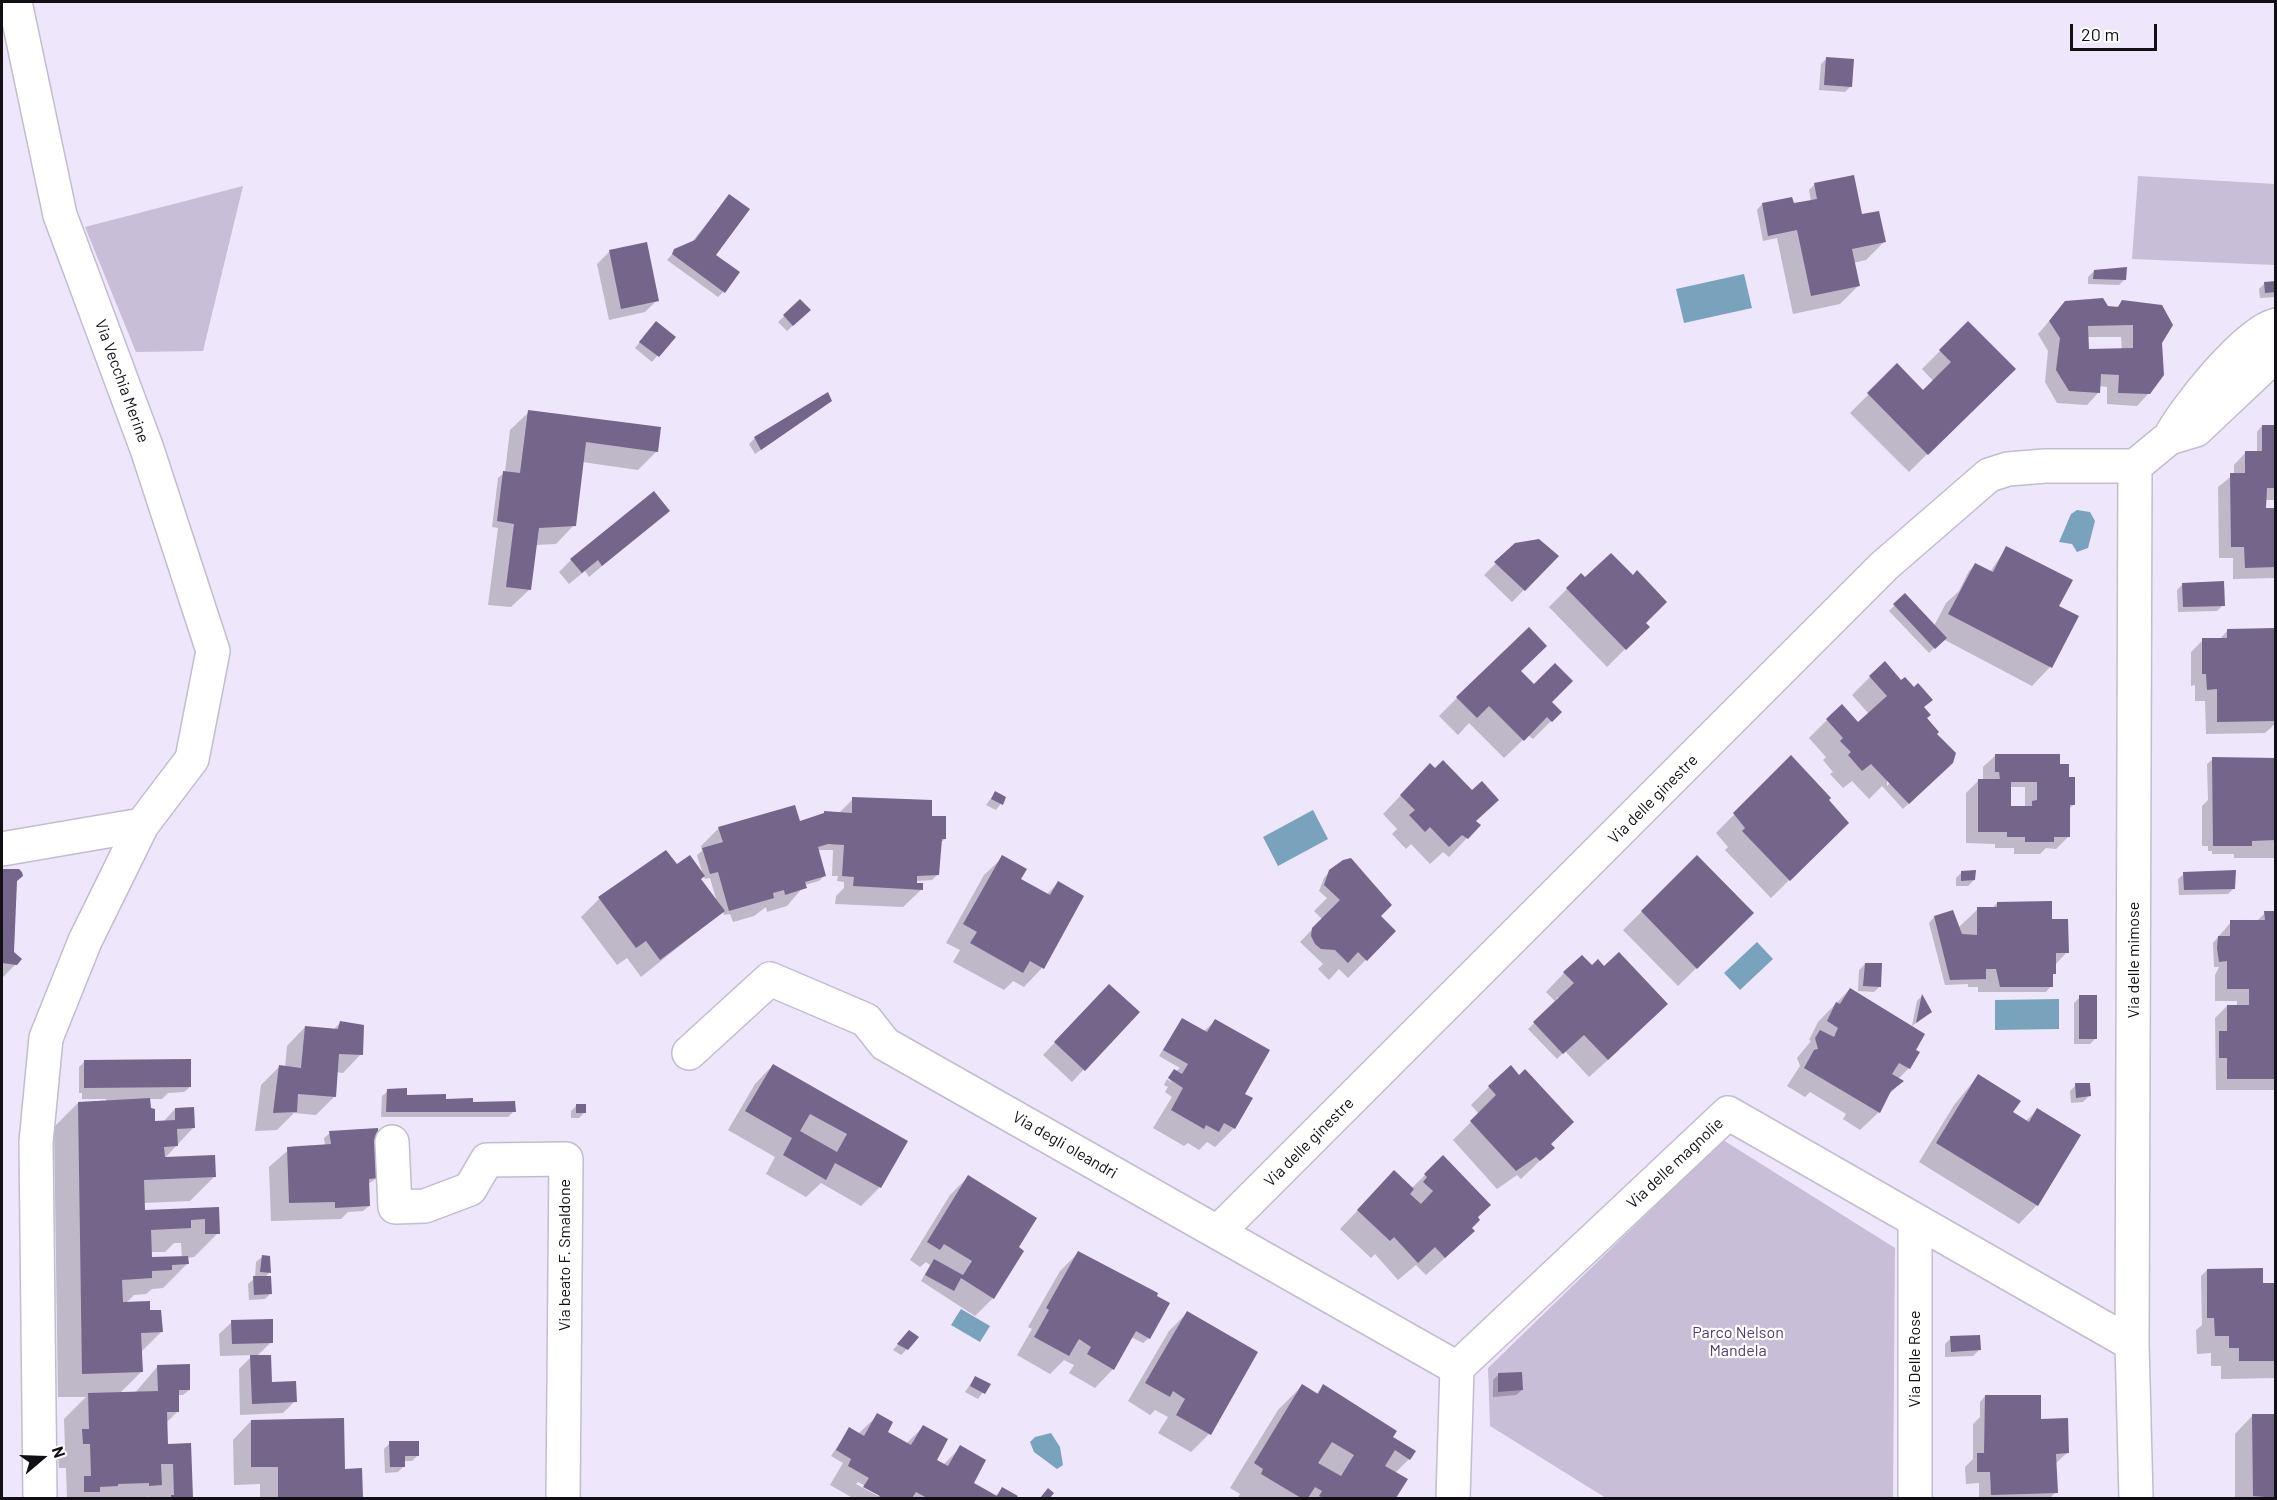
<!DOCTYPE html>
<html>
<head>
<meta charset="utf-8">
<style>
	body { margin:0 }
	#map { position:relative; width:2277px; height:1500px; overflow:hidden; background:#eee6fa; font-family:Barlow,sans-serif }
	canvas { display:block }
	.frame { position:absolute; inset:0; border:3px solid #110e14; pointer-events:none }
	.north { position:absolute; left:12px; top:1428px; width:60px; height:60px; -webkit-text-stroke:4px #fff; paint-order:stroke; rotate:71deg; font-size:16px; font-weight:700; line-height:24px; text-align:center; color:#110e14 }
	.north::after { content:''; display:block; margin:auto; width:21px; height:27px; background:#110e14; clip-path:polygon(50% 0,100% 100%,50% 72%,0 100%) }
	.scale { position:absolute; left:2070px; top:24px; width:87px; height:27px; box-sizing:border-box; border:3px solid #110e14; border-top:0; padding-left:8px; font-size:18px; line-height:21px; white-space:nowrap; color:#110e14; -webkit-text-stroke:4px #fff; paint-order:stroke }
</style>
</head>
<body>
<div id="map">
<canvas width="2277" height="1500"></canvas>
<div class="frame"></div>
<div class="north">N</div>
<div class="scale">20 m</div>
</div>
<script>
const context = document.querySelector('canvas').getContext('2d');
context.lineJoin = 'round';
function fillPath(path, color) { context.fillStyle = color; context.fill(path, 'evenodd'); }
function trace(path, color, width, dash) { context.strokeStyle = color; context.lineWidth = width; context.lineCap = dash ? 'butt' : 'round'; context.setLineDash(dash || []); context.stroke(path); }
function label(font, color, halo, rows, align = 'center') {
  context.font = font + ' Barlow,sans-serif'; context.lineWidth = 4.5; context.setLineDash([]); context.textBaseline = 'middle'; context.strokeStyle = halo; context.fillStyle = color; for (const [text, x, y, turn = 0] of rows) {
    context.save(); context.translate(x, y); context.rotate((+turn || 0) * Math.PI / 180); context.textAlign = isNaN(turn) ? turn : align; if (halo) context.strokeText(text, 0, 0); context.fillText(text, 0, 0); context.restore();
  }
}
const green = new Path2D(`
	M2138,176L2275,184V265L2132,259Z
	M243,186L203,351L136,352L85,227Z
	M1723,1140L1895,1248L1893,1498H1606L1490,1426L1488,1368Z`);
const water = new Path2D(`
	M1744,274L1752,308L1684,323L1676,289Z
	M2077,510L2090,512L2095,521L2088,548L2077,552L2072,544L2059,542L2071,514Z
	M1313,810L1328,839L1278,866L1263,837Z
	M1757,942L1773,959L1740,990L1724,973Z
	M2059,999V1029L1995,1030V1000Z
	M961,1309L990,1326L980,1342L951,1325Z
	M1051,1433L1060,1447L1063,1465L1057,1469L1034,1452L1030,1442L1035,1437Z`);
const shadow = new Path2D(`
	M1827,58L1851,86L1845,92L1819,90L1821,64Z
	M1815,184L1861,216L1884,242L1866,260L1853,263L1858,286L1840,304L1793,314L1777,238L1763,241L1757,210L1762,204L1792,205L1811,201L1809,190Z
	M729,196L714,255L723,292L718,297L667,260L675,251L691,243Z
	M645,244L657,300L645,312L609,320L597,264L609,252Z
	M2094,271L2125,279L2119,285L2088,284V277Z
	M2276,282V297L2260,298L2259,289L2265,283Z
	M800,301L809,310L787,331L778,322Z
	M2123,301L2160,343L2149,393L2137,406L2107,404V387L2099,386V392L2087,405L2057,403L2045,382L2048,351L2038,334L2065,303L2116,308ZM2087,337H2121L2122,350H2087Z
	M1968,323L2013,369L1909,472L1850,413L1897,366L1923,392L1934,382L1922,369Z
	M650,329L673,337L652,362L635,348Z
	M824,406L755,454L749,444L755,438Z
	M529,412L657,451L638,470L582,462L574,525L556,544L535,545L530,589L511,607L488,605L498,528L492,527L498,478L505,472L510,430Z
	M2262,426H2276V500H2265V510H2276V578L2233,579V558H2219L2218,487L2234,474V465L2246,452H2257V432Z
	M668,511L589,577L585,571L569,584L559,572L571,560Z
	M2007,547L2057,607L2050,667L2032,686L1943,639L1929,653L1889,611L1905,595L1934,626L1946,603L1959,591L1969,571L1975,565L1990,572Z
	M1557,556L1512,602L1484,575L1496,563Z
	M1581,575L1647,627L1607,667L1549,607Z
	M2183,584L2223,605L2217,611L2178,612L2177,590Z
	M2276,629V723L2265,733L2206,734L2205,701H2195V685L2191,686V652L2203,640H2219L2228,630Z
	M1519,671L1560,712L1533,739L1528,735L1504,758L1469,723L1458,735L1439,716L1457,698Z
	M1870,677L1923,708L1925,718L1937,731L1887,781V786L1937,736L1951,762L1903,809L1882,786L1869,799L1852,781L1843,788L1830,774L1833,772L1823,760L1826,757L1809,738L1827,720L1858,724L1869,714L1852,695Z
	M1996,755L2059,765L2073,805L2069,809V836L2056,849L2046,848L2040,854H2014V848H1995V844L1966,843V793L1978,781H1983V767ZM2010,787H2025V808H2010Z
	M1791,757L1847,823L1771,898L1725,850L1728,847L1716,833Z
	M2213,759L2276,760V858H2234V854H2212V851H2208V846H2202V806L2208,800L2207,764Z
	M1430,765L1475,822L1467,838L1449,857L1443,852L1430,864L1411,844L1406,849L1392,834L1397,829L1383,814Z
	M995,793L1005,798L996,810L986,805Z
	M853,799L930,820L945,839L940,843L938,874L932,880L916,881V885L922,889L903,907L835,904L836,896L844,888V882L837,881L838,876H832L833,850H817L825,875L819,881L805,885L787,906L767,912L766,907L754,916L733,922L730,914L724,915L723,911L641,977L627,958L617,965L581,917L599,899L677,866L703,875L697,855L702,851L701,846L719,828L799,824L824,813L838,814ZM703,875L705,879L710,878L717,902L700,879Z
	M1003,857L1019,879L1046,895L1058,883L1082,897L1042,968L1024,987L1013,981L1004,990L953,962L960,950L946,943L984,875Z
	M1697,857L1752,913L1678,986L1623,930Z
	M1350,860L1379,916L1394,931L1348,978L1339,969L1329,980L1318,969L1323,964L1300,942L1322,919L1314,911L1327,898L1319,891L1324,878L1336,865Z
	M2,870H18L15,881L13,953L16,964L2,978Z
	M1962,872L1974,880L1968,886H1956V878Z
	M2184,874L2234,888L2228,894L2179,895L2178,879Z
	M1997,903L2051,921L2067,952L2055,965L2051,986L2046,992H1978V987H1968V984L1945,985L1929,923L1934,917L1958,928L1978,909L1992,908Z
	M2265,913H2276V1090H2216L2215,1018L2227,1006H2237V1001H2215V975L2219,967H2214L2213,943L2231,922H2256Z
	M1865,964L1880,986L1874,992L1858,991L1859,970Z
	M1592,967L1619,1050L1589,1077L1565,1051L1557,1059L1528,1029L1556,1002L1546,992L1564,973ZM1558,997L1572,1012L1570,1014L1556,999Z
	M1850,989L1923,1034L1914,1050L1909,1068L1898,1079L1902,1082L1887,1096L1879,1112L1860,1130L1843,1119L1846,1114L1810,1092L1805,1097L1787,1086L1800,1066L1797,1058L1811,1041L1809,1040L1818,1022Z
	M1922,996L1931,1012L1912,1026L1917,1001Z
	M2080,997L2096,1038L2090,1044H2074V1003Z
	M1097,998L1137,1012L1072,1082L1043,1055Z
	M1182,1020L1203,1032L1215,1021L1243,1095L1234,1128L1215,1147L1207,1142L1199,1150L1188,1143L1184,1146L1153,1128L1172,1097L1165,1092L1168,1087L1164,1085L1167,1079L1172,1083L1168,1077L1180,1068L1159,1056Z
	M340,1023L361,1054L343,1073L336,1072L334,1097L316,1115L294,1113L277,1130L255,1131L261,1085L279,1067L285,1068L287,1046L305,1027L333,1030Z
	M85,1061L190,1087L184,1092L168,1093L162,1099H149L154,1122H163L175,1109L193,1128L164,1159L214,1177L190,1201L143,1203V1211L217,1208L218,1233L194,1257L187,1258V1264L163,1288L152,1289L146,1294L134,1295L125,1304L148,1312L161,1332L141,1352V1372L119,1394H134L158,1366L189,1390L183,1395H177L178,1411L166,1423L167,1446L190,1445L191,1498H149V1496L147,1498H67L66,1468H59L58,1455L65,1448L64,1419L86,1397H58L54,1127L78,1103L107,1102L106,1099H82V1093H79V1067ZM174,1243H181L182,1258L151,1259L150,1252H165Z
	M773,1065L906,1141L879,1188L861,1206L821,1183L806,1197L766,1174L775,1157L728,1130L755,1084Z
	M1978,1076L2011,1113L2026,1121L2037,1110V1205L2019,1224L1919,1162L1954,1105Z
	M2076,1085L2089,1096L2083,1102L2071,1103L2070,1091Z
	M1489,1087L1553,1148L1521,1179L1517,1175L1497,1189L1453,1140L1479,1114L1471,1105Z
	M388,1091L406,1097L514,1111L508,1117H381L382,1096Z
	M576,1106L585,1112L579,1118H571V1111Z
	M330,1133L377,1178L368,1184L369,1206L363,1211L348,1212L341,1219L271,1221L269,1167L293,1146L325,1145L324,1138Z
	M1443,1157L1476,1218L1455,1249L1426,1275L1416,1265L1398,1280L1375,1254L1371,1258L1340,1229L1376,1191L1411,1189Z
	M968,1177L1017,1248L993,1298L975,1316L921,1281L930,1265L926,1262L920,1267L910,1260L950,1195Z
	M1078,1253L1149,1338L1143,1343L1131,1337L1113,1369L1095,1388L1069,1373L1074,1365L1064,1360L1050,1374L1017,1355L1032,1329L1028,1327L1060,1271Z
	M262,1257L270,1272L265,1277L270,1294L265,1299L249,1300L248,1284L255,1278L256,1262Z
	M2207,1270L2262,1287L2276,1284V1378L2221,1379V1366H2211V1353L2197,1354L2196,1330L2202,1325L2201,1276Z
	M1187,1313L1209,1434L1191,1452L1158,1433L1168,1417L1155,1410L1150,1415L1128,1401L1169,1331Z
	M232,1322L271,1342L257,1356L271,1383L295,1401L283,1413L240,1415L239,1369L253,1355L220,1356L219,1334Z
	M904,1337L907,1349L901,1355L893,1350Z
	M1951,1338L1979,1350L1973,1356L1945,1357V1344Z
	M1499,1374L1522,1390L1516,1395L1493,1397V1380Z
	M975,1377L989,1384L978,1399L965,1392Z
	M1302,1386L1316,1394L1323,1386L1391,1437L1409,1459L1395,1473L1406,1480L1395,1498H1238L1240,1494L1230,1488L1278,1410Z
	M1985,1396L2040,1420L2067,1453L2055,1464L2056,1492L2050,1498H1979V1483L1966,1484L1965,1467L1973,1459V1424L1980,1417V1402Z
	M878,1415L885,1433L906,1444L923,1427L935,1461L943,1465L961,1447L972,1483L995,1496L1002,1489L1016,1496L1015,1498H850L851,1497L830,1485L843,1463L831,1456L849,1429L858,1434ZM858,1482L880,1494L878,1496L856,1484Z
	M2253,1415H2276V1498H2235V1434Z
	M251,1421L343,1470H361L362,1498H260V1484L234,1485L233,1440Z
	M390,1443L418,1455L412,1461H403V1467L398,1472L385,1473L384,1449Z`);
const building = new Path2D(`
	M1826,57L1854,59L1852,87L1824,85Z
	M1854,175L1862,214L1879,211L1886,242L1852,249L1860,286L1811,296L1797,230L1768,236L1762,203L1792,197L1794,203L1817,199L1814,183Z
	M729,194L750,209L716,255L740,272L725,293L672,254L674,249L695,240Z
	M647,242L659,301L621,309L609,250Z
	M2127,267L2126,280L2093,279L2094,270Z
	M2276,281V292L2265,293L2264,282Z
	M2103,298L2108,306L2118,307L2122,300L2162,305L2173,325L2162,343L2164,375L2150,394L2118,393L2119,375L2101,374L2100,393L2069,391L2056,370L2060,338L2049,321L2065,301ZM2133,325V348L2089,349L2088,326Z
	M800,299L811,310L793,326L783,315Z
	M656,321L676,337L659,357L639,342Z
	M1968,321L2016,369L1928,455L1867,393L1897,363L1923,390L1951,362L1939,350Z
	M828,392L832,401L761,450L754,437Z
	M528,410L661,427L658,452L586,442L576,526L539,528L531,590L506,587L514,524L497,521L503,471L520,473Z
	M2262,425H2276V488H2267L2266,508H2276V567L2245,568L2244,547H2231L2230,473H2245V451H2262Z
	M654,491L670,511L602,566L598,560L582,573L570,559Z
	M1539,539L1559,556L1525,591L1494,562L1515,543Z
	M2006,546L2073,580L2059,606L2079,616L2052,668L1948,614L1975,563L1993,572Z
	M1611,553L1633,575L1637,570L1667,602L1646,623L1650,627L1626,650L1566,588L1581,573L1585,577Z
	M2224,581L2225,606L2183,607L2182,583Z
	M1905,593L1947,638L1935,649L1893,604Z
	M1529,627L1547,646L1521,671L1534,684L1555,663L1573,681L1552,702L1562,712L1552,722L1547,717L1524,741L1489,706L1477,718L1456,697Z
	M2276,628V721L2217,722V689L2207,690L2206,674H2202V638H2227V629Z
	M1885,661L1901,680L1905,677L1914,687L1918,683L1933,700L1924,707L1931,715L1927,718L1939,732L1937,734L1956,753L1953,763L1909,804L1871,764L1862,771L1848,755L1851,752L1840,741L1843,738L1826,719L1842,704L1858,722L1887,696L1869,676Z
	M1995,754H2060V764H2069V777H2075V805H2070V837H2054V842H2025V837H2007V832H1978V779H2000L1999,772H1995ZM2011,782H2037V800L2032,801V806H2011Z
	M1791,755L1831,798L1829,800L1849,823L1790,881L1742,831L1745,828L1733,813Z
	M2212,757L2276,758V840L2252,841V846H2213Z
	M1443,760L1472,790L1482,781L1499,800L1476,821L1481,825L1468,839L1462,835L1449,847L1430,827L1425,832L1409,815L1415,810L1400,795L1430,763L1435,768Z
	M995,791L1006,797L1003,805L991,799Z
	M852,797L932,800V816H946V839H942L939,875L917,876V883H923V890L853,886L854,877L842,876L844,845L828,844L818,847L826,876L805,882L807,888L785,895L784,890L773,893L774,898L729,911L718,872L710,874L702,848L723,842L718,827L795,805L800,821L824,813V811L852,813Z
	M666,850L677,864L690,855L705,876L701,879L725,911L660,960L646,941L636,948L598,897Z
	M1002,855L1027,869L1021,879L1050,895L1058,881L1084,896L1044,969L1030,961L1023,973L970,943L977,932L963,924Z
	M1697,855L1754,913L1697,969L1641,911Z
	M1351,858L1392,905L1381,916L1396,931L1367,961L1358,952L1348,963L1335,950L1321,949L1315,944L1311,936L1312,928L1340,900L1324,885L1329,870L1343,860Z
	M2,869H19L22,872L23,876L17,881L14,952L22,959L17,965L2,963Z
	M1976,870L1975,880L1961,881V871Z
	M2236,870L2235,889L2184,890L2183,872Z
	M2052,901V919H2068L2069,953H2056V974H2053V987H2000L1996,969H1986V979L1950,980L1934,916L1953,910L1962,934L1977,935V907H1997V902Z
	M2264,911H2276V1079H2227V1058H2219V1031H2227V1005H2249V989H2227V961L2219,962L2217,948L2218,936H2230V920H2265Z
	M1619,952L1668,1004L1608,1060L1584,1035L1563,1054L1533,1022L1574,983L1563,972L1582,955L1592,965L1598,959L1604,966Z
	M1865,963H1882L1881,987L1863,986Z
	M1109,984L1140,1012L1085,1071L1054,1042Z
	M1850,988L1925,1034L1916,1050L1920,1052L1910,1069L1899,1063L1892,1074L1904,1081L1891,1091L1880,1113L1804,1068L1814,1050L1818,1049L1815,1038L1820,1030L1834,1037L1838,1028L1827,1021L1836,1002L1840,1004Z
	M1922,994L1932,1012L1916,1023Z
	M2079,995H2097V1039H2079Z
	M1182,1018L1207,1032L1215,1019L1270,1050L1245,1094L1253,1098L1235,1129L1224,1123L1219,1132L1206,1125L1204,1129L1171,1110L1183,1088L1168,1078L1174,1069L1182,1074L1188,1064L1163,1050Z
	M340,1021L364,1025L363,1055L339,1054L336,1097L298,1094L297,1112L273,1113L279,1065L301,1068L305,1026L338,1029Z
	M191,1059V1087L84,1088V1060Z
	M773,1064L908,1141L881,1188L835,1163L826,1180L783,1155L792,1138L745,1111ZM810,1114L847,1134L837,1152L800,1131Z
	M1511,1065L1519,1075L1525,1069L1574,1122L1551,1144L1555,1148L1540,1161L1536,1157L1516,1171L1470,1121L1496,1095L1488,1086Z
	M1978,1074L2021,1101L2013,1112L2029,1122L2037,1108L2081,1135L2038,1206L1936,1143Z
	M2075,1083H2090L2091,1096L2076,1098Z
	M407,1088V1095L446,1094V1099L473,1098V1102L515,1101L516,1112H386L387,1089Z
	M150,1098L151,1108L155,1109V1121L175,1120V1108L194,1107L195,1128L177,1129L178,1146L164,1147L165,1157L215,1155L216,1177L144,1180L145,1210L219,1207L220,1234H205V1219L191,1220V1228L151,1230L152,1257L188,1256L189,1264L172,1265V1270L152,1271V1278L122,1280L123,1302L150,1301V1310H161L163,1332L141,1333L143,1372L82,1374L78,1102Z
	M576,1104H586V1113H576Z
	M378,1128V1178L369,1179L370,1206L335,1208V1202L289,1203L287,1147L331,1144L329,1131Z
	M1443,1155L1491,1205L1478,1217L1480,1220L1472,1228L1475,1231L1445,1258L1435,1247L1418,1263L1394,1237L1390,1241L1357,1210L1394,1170L1414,1189L1410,1194L1421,1204L1433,1191L1423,1182L1427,1177L1424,1174Z
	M968,1175L1037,1218L1019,1247L1024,1251L994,1299L961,1278L954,1291L925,1275L934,1259L963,1275L972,1261L944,1244L940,1250L927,1242Z
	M1078,1251L1158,1293L1157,1296L1170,1303L1150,1339L1136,1331L1114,1370L1087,1354L1091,1347L1079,1339L1069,1356L1034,1337L1049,1310L1046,1308Z
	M262,1255L270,1256L271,1273L260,1272Z
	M2263,1268V1283H2276V1361H2239V1348H2229V1336H2215L2214,1318H2207V1269Z
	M253,1276H271L272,1294L254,1295Z
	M1187,1311L1258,1352L1211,1435L1176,1415L1185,1399L1173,1391L1170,1397L1145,1383Z
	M273,1319V1343L232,1344L231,1320Z
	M909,1330L919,1337L908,1350L897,1344Z
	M1980,1335L1981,1350L1951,1352L1950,1336Z
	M250,1355H271L272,1382L296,1381L297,1402L252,1404Z
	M190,1364V1390H179V1412H167L168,1444L191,1443L193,1498H171V1495H174L173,1464H161L162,1485L149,1486V1483L118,1484V1486L100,1487V1492H84V1476H91L90,1444H83L82,1429H89L88,1393L158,1391L157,1365Z
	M1522,1372L1523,1390L1498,1392V1373Z
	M975,1376L991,1384L985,1394L970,1386Z
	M1302,1384L1318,1394L1323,1384L1397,1431L1393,1437L1416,1451L1410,1460L1395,1450L1385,1466L1408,1479L1396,1498H1323L1319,1496L1322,1491L1315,1487L1308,1498H1301L1261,1474L1263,1469L1254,1463ZM1332,1442L1354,1455L1341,1476L1318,1463Z
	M1985,1395H2041V1419L2068,1418L2069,1453L2056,1454L2058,1493L1991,1495L1990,1472H1977V1453H1984Z
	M877,1413L893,1422L888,1432L911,1445L923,1425L948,1439L937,1460L948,1466L960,1445L986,1460L974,1483L997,1496L1002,1487L1018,1496L1016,1498H927L916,1492L912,1498H879L880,1496L863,1487L869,1478L848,1466L851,1459L836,1450L849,1427L864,1436Z
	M2252,1414H2276V1498L2253,1496Z
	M344,1418L345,1469L362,1468L363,1498H278V1467H251V1420Z
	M389,1441H419V1456H405V1467H390Z
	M1048,1488L1054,1493L1050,1498H1040Z`);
const minor = new Path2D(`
	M15,2L60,215L147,449L213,651L192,759L142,825L85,941L46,1038L36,1142L40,1498
	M2170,437C2184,410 2246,332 2276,325
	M2135,466L2132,1344L2136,1498
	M2135,466L2169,438L2196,430L2266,364L2276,359
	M2,849L142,825
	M689,1053L770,979L866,1020L885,1044L1457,1368
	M392,1142L395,1207L425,1206L470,1189L487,1160L566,1159L563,1498
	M1915,1220V1498
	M1218,1232L1884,566L1989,475L2008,469L2045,466H2135
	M1453,1498L1457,1368L1728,1113L2132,1344`);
const streetNames = [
	["Via Vecchia Merine",122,381,70],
	["Via delle ginestre",1653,799,-45],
	["Via delle mimose",2134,960,-90],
	["Via delle ginestre",1309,1142,-45],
	["Via degli oleandri",1065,1145,30],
	["Via delle magnolie",1675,1163,-43],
	["Via beato F. Smaldone",565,1255,-90],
	["Via Delle Rose",1915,1359,-90]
];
const parkNames = [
	["Parco Nelson",1738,1333],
	["Mandela",1738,1351]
];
fillPath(green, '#c8bed8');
fillPath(water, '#79a3bd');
fillPath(shadow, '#0003');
fillPath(building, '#74658a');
trace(minor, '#c3bccf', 36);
trace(minor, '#fff', 33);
label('16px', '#110e14', '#fff', streetNames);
label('16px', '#533b71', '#fff', parkNames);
</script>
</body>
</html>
